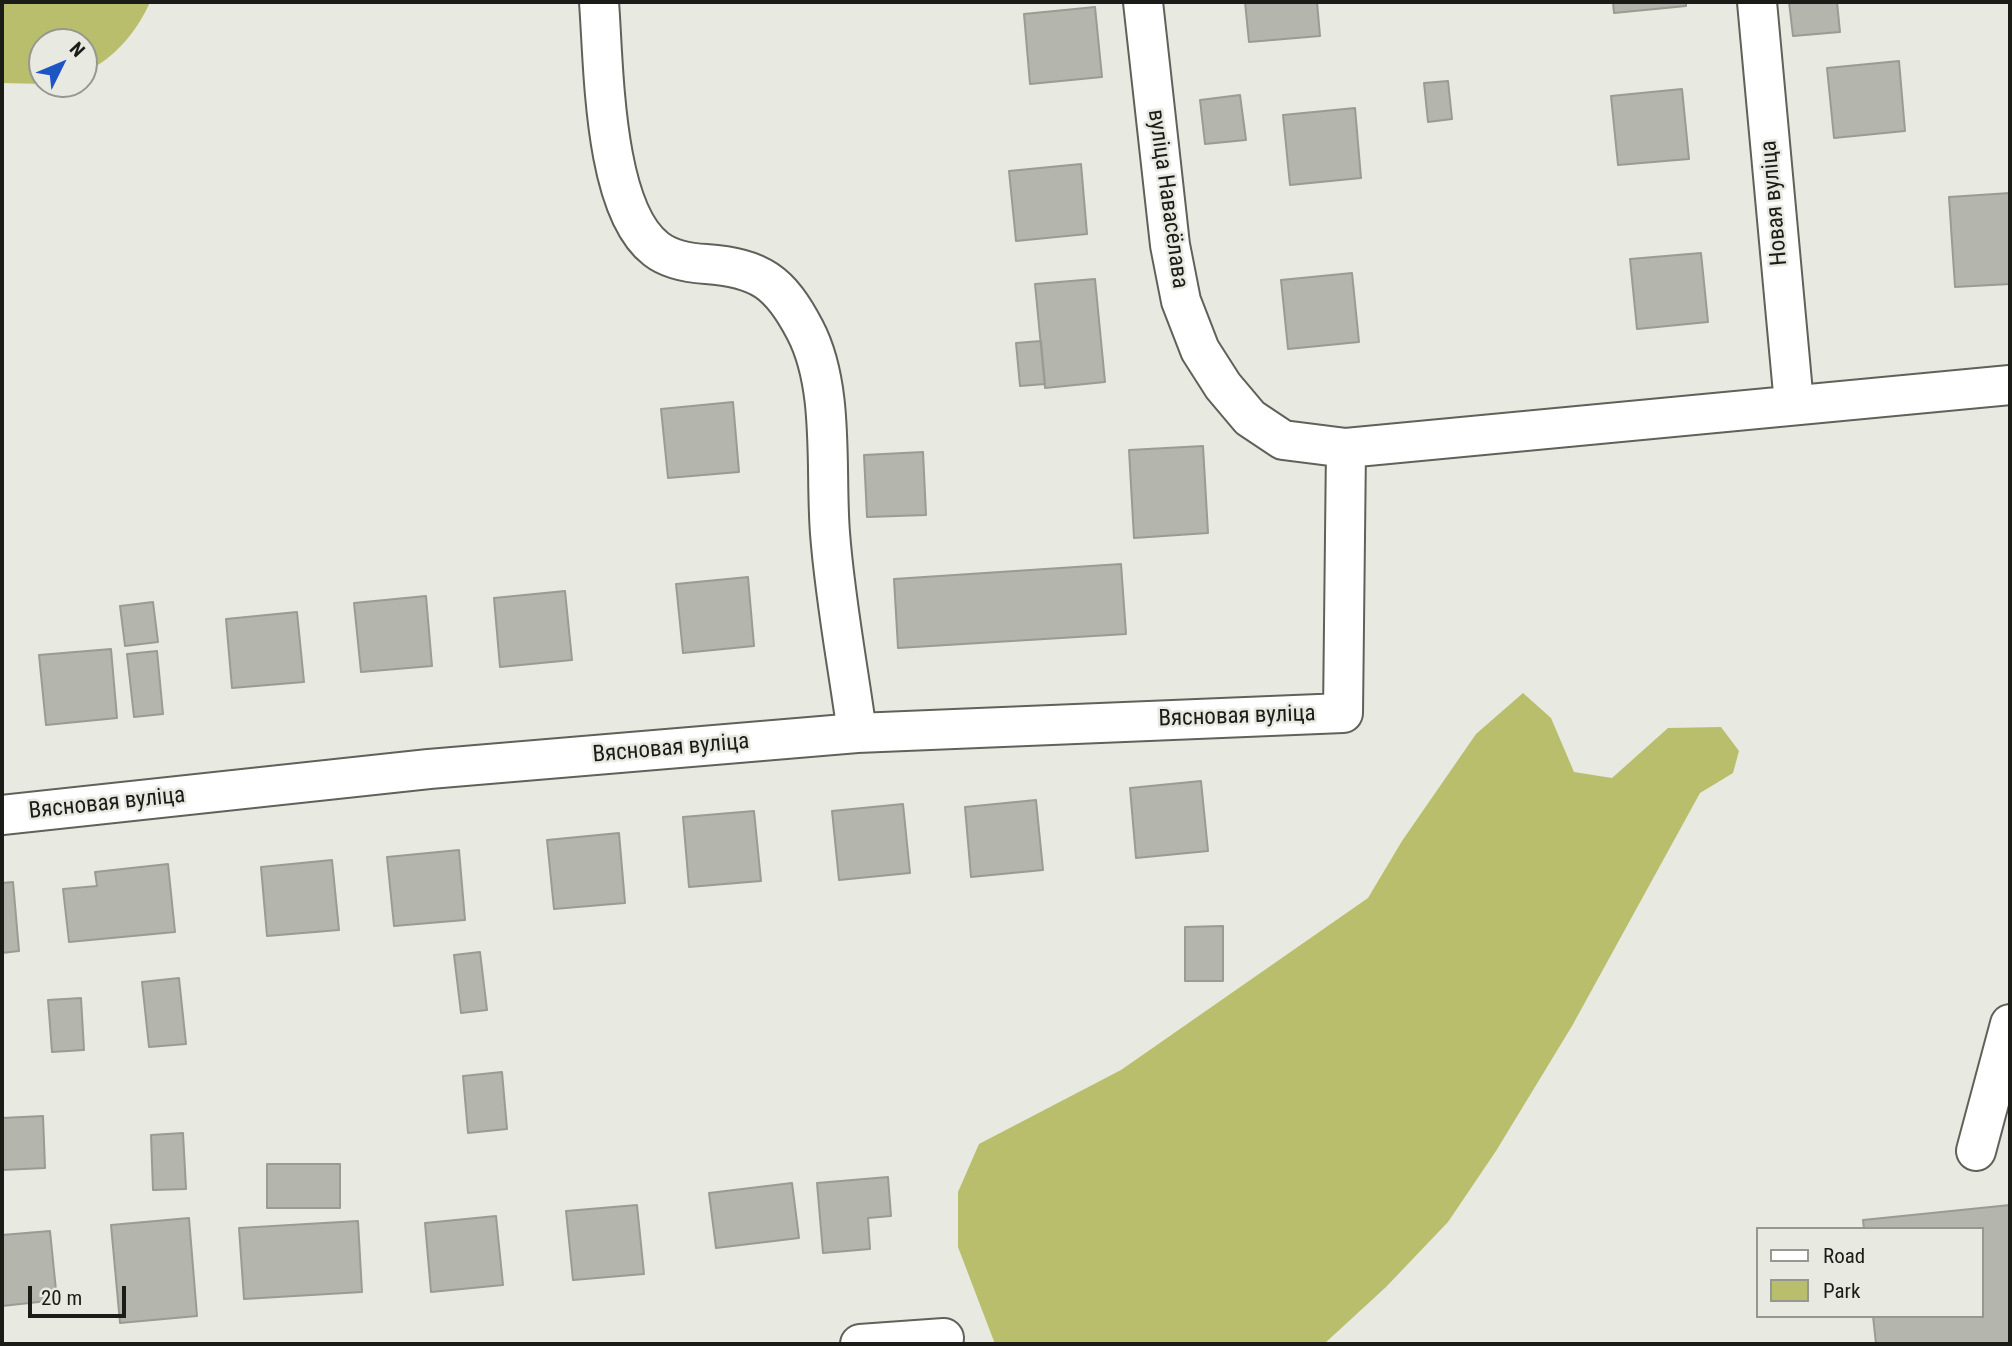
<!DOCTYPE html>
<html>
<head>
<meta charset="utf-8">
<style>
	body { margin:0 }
	#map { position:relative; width:2012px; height:1346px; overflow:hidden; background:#e8e9e0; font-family:"Roboto Condensed",sans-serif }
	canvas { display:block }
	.frame { position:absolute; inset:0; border:4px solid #1b1b18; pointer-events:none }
	.legend { position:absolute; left:1756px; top:1227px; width:228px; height:91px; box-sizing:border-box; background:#e8e9e0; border:2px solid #969790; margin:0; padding:9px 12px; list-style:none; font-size:21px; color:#1b1b18 }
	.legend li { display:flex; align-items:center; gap:14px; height:35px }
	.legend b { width:35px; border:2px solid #969790 }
	.north { position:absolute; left:28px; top:28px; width:70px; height:70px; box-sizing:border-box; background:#e8e9e0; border:2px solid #969790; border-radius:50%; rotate:47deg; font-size:19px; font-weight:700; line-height:28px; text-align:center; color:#1b1b18 }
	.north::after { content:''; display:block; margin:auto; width:24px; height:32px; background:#1d55c2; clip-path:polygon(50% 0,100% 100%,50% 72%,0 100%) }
	.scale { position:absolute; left:28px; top:1286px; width:98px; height:32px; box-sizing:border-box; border:4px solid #1b1b18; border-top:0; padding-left:9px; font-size:21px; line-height:24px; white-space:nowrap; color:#1b1b18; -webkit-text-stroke:5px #e8e9e0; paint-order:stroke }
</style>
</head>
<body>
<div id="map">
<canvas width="2012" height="1346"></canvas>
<div class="frame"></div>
<ul class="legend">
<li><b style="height:9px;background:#fff"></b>Road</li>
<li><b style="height:19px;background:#b9be6c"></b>Park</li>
</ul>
<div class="north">N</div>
<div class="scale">20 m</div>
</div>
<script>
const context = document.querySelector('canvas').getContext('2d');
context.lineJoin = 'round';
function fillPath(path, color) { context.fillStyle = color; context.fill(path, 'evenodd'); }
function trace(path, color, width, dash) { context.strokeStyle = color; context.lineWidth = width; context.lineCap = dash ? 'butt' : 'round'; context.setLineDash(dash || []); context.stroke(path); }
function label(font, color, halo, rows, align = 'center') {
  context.font = font + ' "Roboto Condensed",sans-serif'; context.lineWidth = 5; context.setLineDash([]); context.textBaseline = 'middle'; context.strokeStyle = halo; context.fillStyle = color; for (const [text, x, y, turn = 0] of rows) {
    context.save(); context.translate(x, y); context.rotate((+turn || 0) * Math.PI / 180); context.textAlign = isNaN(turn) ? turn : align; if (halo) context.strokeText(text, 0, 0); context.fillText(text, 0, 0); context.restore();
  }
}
const green = new Path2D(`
	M2,2H150C138,30 114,60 84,72V42H42L44,84L2,83Z
	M1523,693L1551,718L1574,772L1612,778L1668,728L1721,727L1739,751L1733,773L1700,793L1572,1026L1496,1151L1448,1222L1386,1287L1324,1344H995L958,1247V1192L979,1144L1121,1070L1368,898L1402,841L1476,734Z`);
const building = new Path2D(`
	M1245,2H1317L1320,36L1249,42Z
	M1613,2H1686V6L1614,13Z
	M1789,2H1837L1840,32L1793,36Z
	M1095,7L1102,77L1030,84L1024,14Z
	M1899,61L1905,131L1834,138L1827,68Z
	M1448,81L1452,119L1428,122L1424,83Z
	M1682,89L1689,159L1618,165L1611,96Z
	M1240,95L1246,140L1205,144L1200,100Z
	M1355,108L1361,178L1290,185L1283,115Z
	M1081,164L1087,234L1016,241L1009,171Z
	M2010,193V284L1955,287L1949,197Z
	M1701,253L1708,322L1637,329L1630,259Z
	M1352,273L1359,342L1288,349L1281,280Z
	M1095,279L1105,382L1045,388L1035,284Z
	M1041,341L1045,384L1020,386L1016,343Z
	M733,402L739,472L668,478L661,409Z
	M1203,446L1208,533L1134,538L1129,450Z
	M923,452L926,515L867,517L864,455Z
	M1121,564L1126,634L898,648L894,579Z
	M748,577L754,646L683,653L676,584Z
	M565,591L572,660L500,667L494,598Z
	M426,596L432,666L361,672L354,603Z
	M153,602L158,642L125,646L120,606Z
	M297,612L304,682L232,688L226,619Z
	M111,649L117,718L46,725L39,655Z
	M157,651L163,714L134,717L127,654Z
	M1201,781L1208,851L1136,858L1130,788Z
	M1036,800L1043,870L971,877L965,807Z
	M903,804L910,873L839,880L832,811Z
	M754,811L761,881L689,887L683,817Z
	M619,833L625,903L554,909L547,840Z
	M459,850L465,920L394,926L387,857Z
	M332,860L339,930L267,936L261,867Z
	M168,864L175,932L69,942L63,889L97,886L95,872Z
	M13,882L19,951L2,953V883Z
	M1223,926V981H1185V927Z
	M480,952L487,1010L461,1013L454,955Z
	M179,978L186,1044L149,1047L142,982Z
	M81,998L84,1050L52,1052L48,1000Z
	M502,1072L507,1129L468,1133L463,1076Z
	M43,1116L45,1168L2,1170V1118Z
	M183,1133L186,1189L153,1190L151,1135Z
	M267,1164H340V1208H267Z
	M888,1177L891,1216L868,1218L870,1249L823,1253L817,1183Z
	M792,1183L799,1238L716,1248L709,1193Z
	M637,1205L644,1274L573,1280L566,1211Z
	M2010,1205V1344H1876L1873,1316H1982V1229H1864L1863,1220Z
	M496,1216L503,1285L431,1292L425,1223Z
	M189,1218L197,1316L120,1323L111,1225Z
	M358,1221L362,1292L244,1299L239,1228Z
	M50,1231L57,1300L2,1306V1235Z`);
const minor = new Path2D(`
	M599,2C604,66 603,208 656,249C670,260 689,263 706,264C760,268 780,282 805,330C835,387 825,469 830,533C835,600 848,666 857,733
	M1143,2L1170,245L1181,301L1200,350L1223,386L1250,418L1283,440L1346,448L2010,385
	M1757,2L1794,404
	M2,815L429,769L857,733L1343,713L1346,448
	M1976,1151L2010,1024
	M860,1344L944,1338`);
const streetNames = [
	["вуліца Навасёлава",1167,199,82],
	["Новая вуліца",1775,203,-95],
	["Вясновая вуліца",1237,717,-2],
	["Вясновая вуліца",671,749,-5],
	["Вясновая вуліца",107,804,-6]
];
fillPath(green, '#b9be6c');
fillPath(building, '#b4b5ac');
trace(building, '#9a9b92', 2);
trace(minor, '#606159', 42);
trace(minor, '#fff', 38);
label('23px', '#1b1b18', '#e8e9e0', streetNames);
</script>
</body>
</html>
